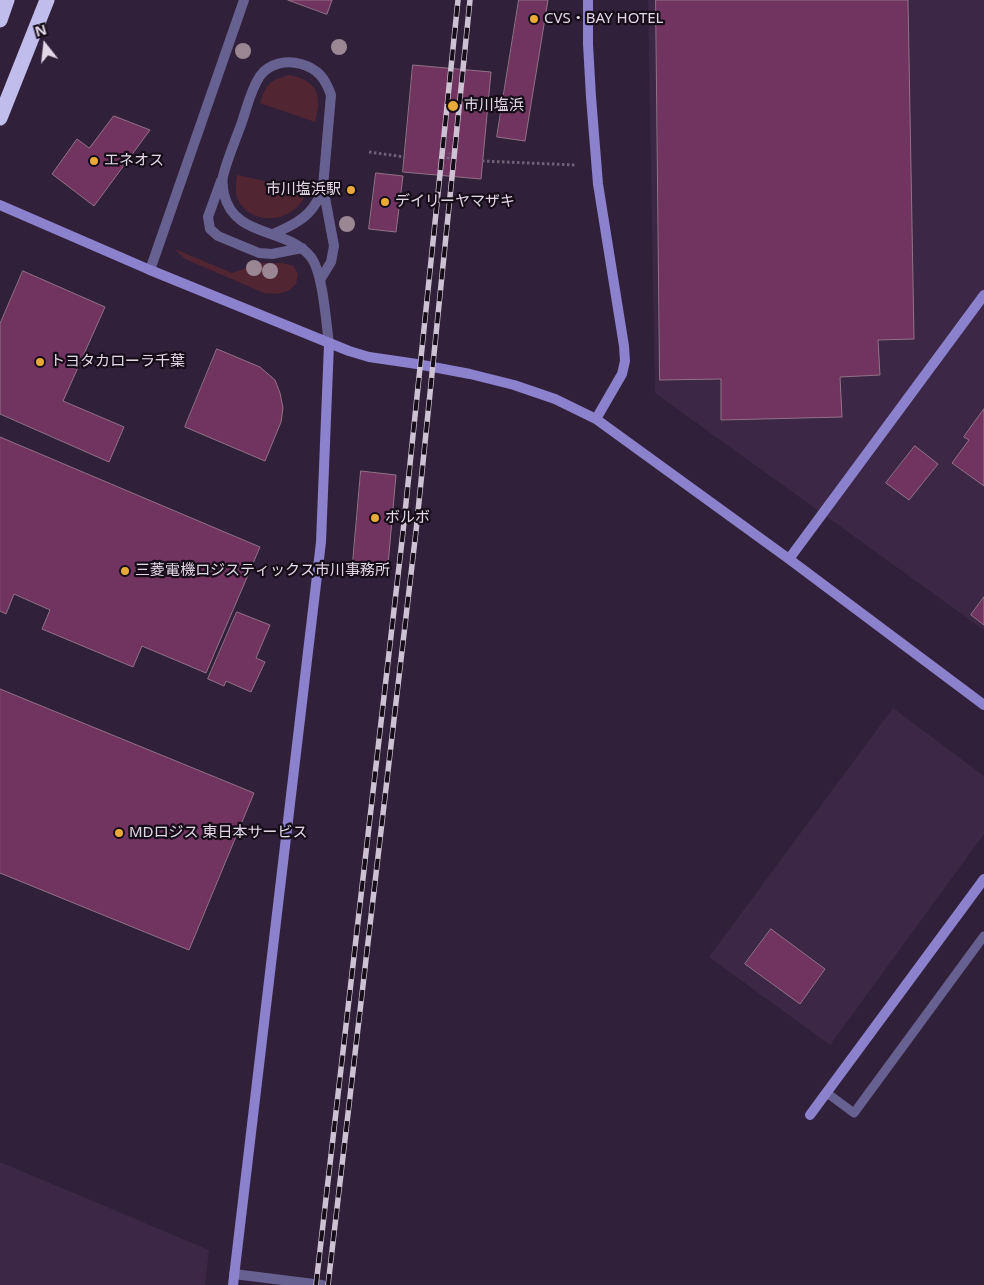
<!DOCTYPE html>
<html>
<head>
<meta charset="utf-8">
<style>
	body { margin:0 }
	#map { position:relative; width:984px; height:1285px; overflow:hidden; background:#312039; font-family:"Noto Sans",sans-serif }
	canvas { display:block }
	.north { position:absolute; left:20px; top:20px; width:50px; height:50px; -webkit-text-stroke:4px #150d18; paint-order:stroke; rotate:344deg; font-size:14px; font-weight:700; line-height:20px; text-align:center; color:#e2d7e7 }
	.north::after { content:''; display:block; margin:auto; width:18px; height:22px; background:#e2d7e7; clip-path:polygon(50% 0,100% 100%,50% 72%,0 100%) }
</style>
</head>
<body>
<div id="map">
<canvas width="984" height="1285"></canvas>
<div class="north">N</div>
</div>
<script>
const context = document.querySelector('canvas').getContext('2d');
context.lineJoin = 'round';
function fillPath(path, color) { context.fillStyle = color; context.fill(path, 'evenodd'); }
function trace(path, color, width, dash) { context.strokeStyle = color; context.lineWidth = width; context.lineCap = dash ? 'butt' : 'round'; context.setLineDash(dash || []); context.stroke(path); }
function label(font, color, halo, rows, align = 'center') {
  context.font = font + ' "Noto Sans","Noto Sans JP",sans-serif'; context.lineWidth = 4.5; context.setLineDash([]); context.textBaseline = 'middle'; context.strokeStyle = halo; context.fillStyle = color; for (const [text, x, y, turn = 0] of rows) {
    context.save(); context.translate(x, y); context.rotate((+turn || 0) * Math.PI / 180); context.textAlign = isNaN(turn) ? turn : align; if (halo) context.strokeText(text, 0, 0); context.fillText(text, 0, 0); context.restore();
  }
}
const built = new Path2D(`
	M648,0H984V630L655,393Z
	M893,708L984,776V834L830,1045L709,957Z
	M0,1162L209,1250L205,1285H0Z`);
const green = new Path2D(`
	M289,75C304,78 318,84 318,102C319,108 316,116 315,122L260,103C267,84 268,81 289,75Z
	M237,175L306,190C305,194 304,198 302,201C287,224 249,225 237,198C235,191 236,182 237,175Z
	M175,249L232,273L244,269L252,261L261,263H282L294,266L298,274L296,284L288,291L277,294L264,293L185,259Z`);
const building = new Path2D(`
	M288,0H332L327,14Z
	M519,0H548L525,141L497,137Z
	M656,0H908L914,339L878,340L880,375L840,377L842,417L721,420V379L660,380Z
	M413,65L491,72L481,179L403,172Z
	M114,116L150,130L94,206L52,174L77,139L89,148Z
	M376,173L403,176L396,232L369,229Z
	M23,271L105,307L63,401L124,427L109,462L0,414V324Z
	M217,349L260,367L275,380L280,393L283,408L281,422L265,461L185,427Z
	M984,409V486L952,463L969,440L964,437Z
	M0,437L260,547L206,673L142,646L133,667L42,629L50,610L14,594L6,614L0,611Z
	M915,446L938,464L909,500L886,483Z
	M361,471L396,475L388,565L353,562Z
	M984,597V625L971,615Z
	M237,612L270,625L256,658L265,662L251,692L226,681L224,686L208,679Z
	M0,689L254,793L189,950L0,873Z
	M771,929L825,969L800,1004L745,964Z`);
const path = new Path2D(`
	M369,152L405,157
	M448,159L449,153
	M482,161L575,165`);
const lane = new Path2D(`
	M827,1093L854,1113L984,936`);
const street = new Path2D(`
	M221,181L208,217L210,229L218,236L259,253L272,254L302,248
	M273,234C289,227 307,219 316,203C319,199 321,193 323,188
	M150,270L244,0
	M320,280L331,262L334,246L323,187L331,95C325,78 318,69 301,64C287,60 269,63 260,76C251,89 247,107 242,122C236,139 228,157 223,176C222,181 223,189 224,194C234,238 285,227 310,256C323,271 326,322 329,344
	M234,1274L322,1285`);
const secondary = new Path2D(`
	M588,0V44L591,97L598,184L624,346L625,361L622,374L596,419
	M0,205L150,270L349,351L369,357L417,364L470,374L514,385L555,399L596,419L789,559L984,705
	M789,559L984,295
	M810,1115L984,879
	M233,1285L321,542L329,344`);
const highway = new Path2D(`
	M0,20L7,0
	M0,118L47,0`);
const rail = new Path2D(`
	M316,1285L403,532L458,0
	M328,1285L416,531L470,0`);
const trees = [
	[339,47],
	[243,51],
	[347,224],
	[254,268],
	[270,271]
];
const markers = [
	[534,19,5,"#e8ab37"],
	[453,106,6,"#e8ab37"],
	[94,161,5,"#e8ab37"],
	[351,190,5,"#e8ab37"],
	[385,202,5,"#e8ab37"],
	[40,362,5,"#e8ab37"],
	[375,518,5,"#e8ab37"],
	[125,571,5,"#e8ab37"],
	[119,833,5,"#e8ab37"]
];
const poiNames = [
	["CVS・BAY HOTEL",544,19],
	["市川塩浜",464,106],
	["エネオス",104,161],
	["市川塩浜駅",341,190,"right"],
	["デイリーヤマザキ",395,202],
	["トヨタカローラ千葉",50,362],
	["ボルボ",385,518],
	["三菱電機ロジスティックス市川事務所",135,571],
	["MDロジス 東日本サービス",129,833]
];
fillPath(built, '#3c2846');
fillPath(green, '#512531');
fillPath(building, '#713360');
trace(building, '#927287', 1);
trace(path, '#6f6176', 3, [2.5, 2.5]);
trace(lane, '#676191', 9);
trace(street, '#676191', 10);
trace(secondary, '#8b81cd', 10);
trace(highway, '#c0bcec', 15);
trace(rail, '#cdc2d3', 5.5);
trace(rail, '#150d18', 4, [11]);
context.fillStyle = '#9b8694';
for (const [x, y] of trees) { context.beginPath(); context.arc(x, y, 8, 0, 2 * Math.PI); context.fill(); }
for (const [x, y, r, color] of markers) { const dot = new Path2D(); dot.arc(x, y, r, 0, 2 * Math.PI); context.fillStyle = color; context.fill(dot); trace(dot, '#150d18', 2); }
label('15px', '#e2d7e7', '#150d18', poiNames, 'left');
</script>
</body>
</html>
